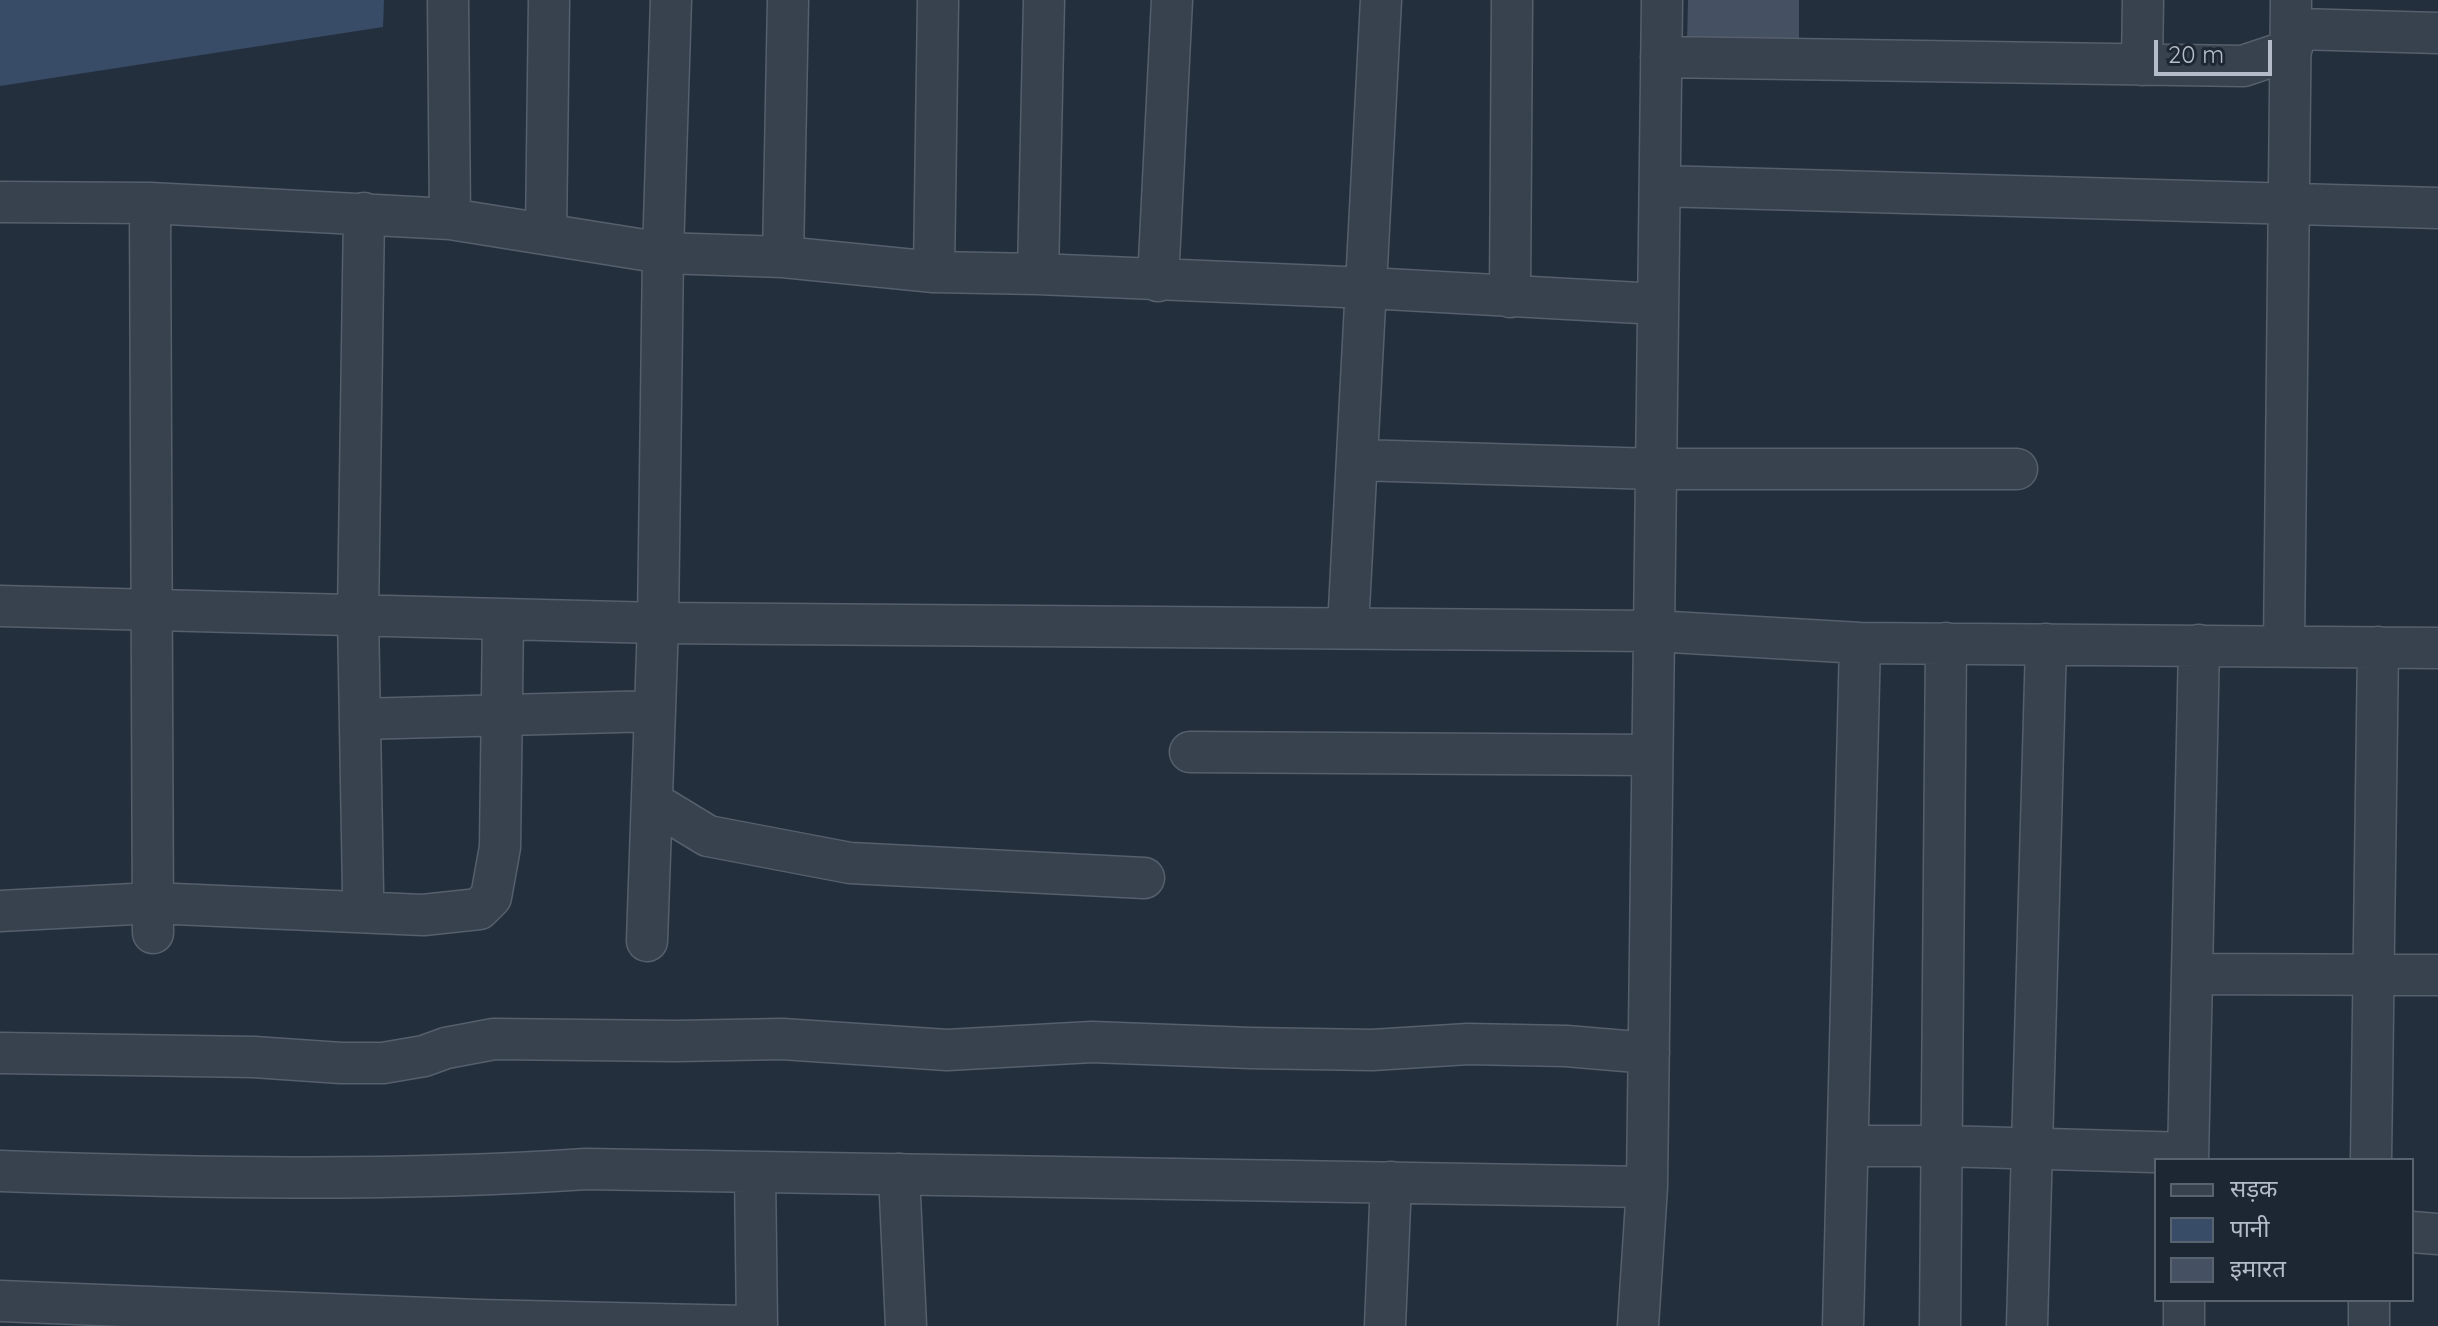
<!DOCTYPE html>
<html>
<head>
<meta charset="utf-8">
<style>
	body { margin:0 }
	#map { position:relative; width:2438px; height:1326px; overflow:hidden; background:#242f3e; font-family:Quicksand,"Noto Sans Devanagari",sans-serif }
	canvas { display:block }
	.legend { position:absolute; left:2154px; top:1158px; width:260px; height:144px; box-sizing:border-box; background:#1d2633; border:2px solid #59626f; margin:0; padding:10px 14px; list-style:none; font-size:24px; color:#b4bcc9 }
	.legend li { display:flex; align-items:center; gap:16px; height:40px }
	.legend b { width:40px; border:2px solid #59626f }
	.scale { position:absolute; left:2154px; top:40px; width:118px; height:36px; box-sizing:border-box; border:4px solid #b4bcc9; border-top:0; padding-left:10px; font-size:24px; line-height:28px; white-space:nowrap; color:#b4bcc9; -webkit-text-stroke:6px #1d2633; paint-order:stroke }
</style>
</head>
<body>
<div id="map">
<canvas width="2438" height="1326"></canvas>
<ul class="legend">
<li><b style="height:10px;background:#38414e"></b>सड़क</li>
<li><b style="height:22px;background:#394c67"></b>पानी</li>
<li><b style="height:22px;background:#455162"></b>इमारत</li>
</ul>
<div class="scale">20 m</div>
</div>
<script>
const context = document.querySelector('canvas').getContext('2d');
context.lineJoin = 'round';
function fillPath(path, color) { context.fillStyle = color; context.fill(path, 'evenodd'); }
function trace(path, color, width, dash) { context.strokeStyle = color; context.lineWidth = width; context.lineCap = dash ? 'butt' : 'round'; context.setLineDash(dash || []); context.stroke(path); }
const water = new Path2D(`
	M0,0H384L383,27L0,86Z`);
const building = new Path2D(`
	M1688,0H1799V45L1687,44Z`);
const minor = new Path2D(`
	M448,0L450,219
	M1661,57L2243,66L2291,50L2298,29L2438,33
	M2142,65L2143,0
	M1660,186L2438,208
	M0,202L150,203L450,219L663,253L783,257L934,272L1038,274L1368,288L1658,304
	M150,203L153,933
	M546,234L549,0
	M783,257L788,0
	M934,272L938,0
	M1038,274L1044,0
	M1158,281L1172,0
	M1510,297L1512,0
	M1358,460L1655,469H2017
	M0,606L658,623L1654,631L1860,643L2438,648
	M1348,628L1381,0
	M2284,646L2291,0
	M360,719L655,711
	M1190,752L1652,755
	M652,802L708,836L850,863L1144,878
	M363,892L358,615L364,213
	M0,911L152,903L423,915L479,909L491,897L500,847L503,619
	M647,941L658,623L663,253L671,0
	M2192,974L2438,975
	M0,1053L254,1057L341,1063H383L424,1056L446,1048L494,1039L676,1041L782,1039L947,1050L1092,1042L1250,1048L1372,1050L1468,1044L1566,1046L1649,1053
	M1848,1146H1942L2188,1153
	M2188,1160L2199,645
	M2371,1160L2378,647
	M0,1171C195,1178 391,1182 586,1169L1647,1187
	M755,1172L757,1326
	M899,1174L906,1326
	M2412,1232L2438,1234
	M0,1301L478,1320L745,1326
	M1385,1326L1391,1182
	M1638,1326L1647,1187L1662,0
	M1843,1326L1860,643
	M1940,1326L1946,643
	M2027,1326L2046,644
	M2184,1326V1300
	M2369,1326V1300`);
fillPath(water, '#394c67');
fillPath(building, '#455162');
trace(minor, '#565f6c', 43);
trace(minor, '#38414e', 40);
</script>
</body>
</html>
